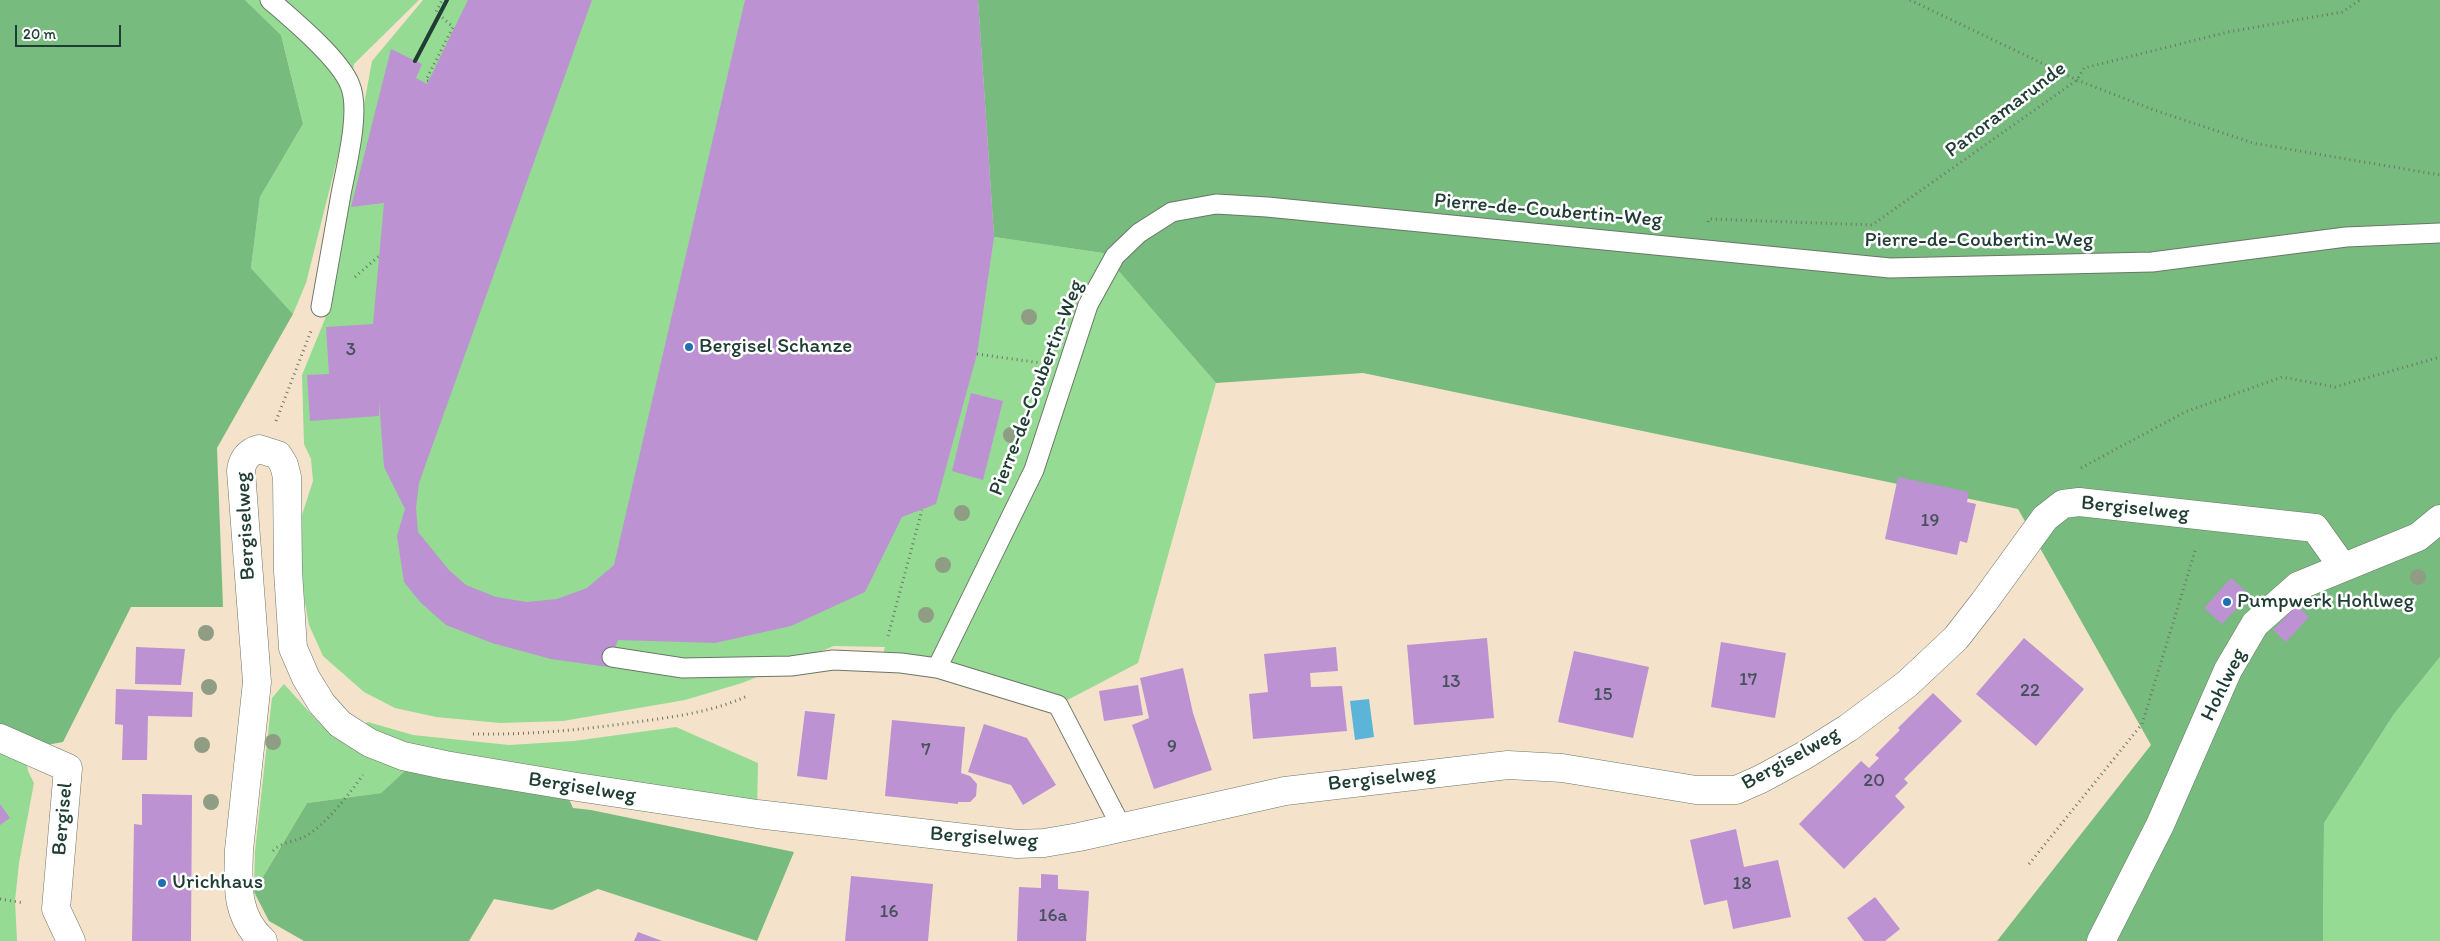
<!DOCTYPE html>
<html>
<head>
<meta charset="utf-8">
<style>
	body { margin:0 }
	#map { position:relative; width:2440px; height:941px; overflow:hidden; background:#f5e2ca; font-family:Itim,sans-serif }
	canvas { display:block }
	.scale { position:absolute; left:15px; top:25px; width:106px; height:22px; box-sizing:border-box; border:2px solid #1f3d34; border-top:0; padding-left:6px; font-size:15px; line-height:18px; white-space:nowrap; color:#1f3d34; -webkit-text-stroke:4px #fff; paint-order:stroke }
</style>
</head>
<body>
<div id="map">
<canvas width="2440" height="941"></canvas>
<div class="scale">20 m</div>
</div>
<script>
const context = document.querySelector('canvas').getContext('2d');
context.lineJoin = 'round';
function fillPath(path, color) { context.fillStyle = color; context.fill(path, 'evenodd'); }
function trace(path, color, width, dash) { context.strokeStyle = color; context.lineWidth = width; context.lineCap = dash ? 'butt' : 'round'; context.setLineDash(dash || []); context.stroke(path); }
function label(font, color, halo, rows, align = 'center') {
  context.font = font + ' Itim,sans-serif'; context.lineWidth = 5; context.setLineDash([]); context.textBaseline = 'middle'; context.strokeStyle = halo; context.fillStyle = color; for (const [text, x, y, turn = 0] of rows) {
    context.save(); context.translate(x, y); context.rotate((+turn || 0) * Math.PI / 180); context.textAlign = isNaN(turn) ? turn : align; if (halo) context.strokeText(text, 0, 0); context.fillText(text, 0, 0); context.restore();
  }
}
const green = new Path2D(`
	M245,0H419L354,64L343,136L306,283L293,314L251,268L260,197L303,124L281,35Z
	M423,0H978L994,237L1103,253L1216,383L1138,663L1058,705L881,661L885,647L834,646L742,683L685,700L563,721L500,723L436,717L395,708L364,692L323,656L309,625L300,576L301,518L313,481L311,459L304,444L302,375L325,319L372,61Z
	M2440,657V941H2323L2324,823L2394,714Z
	M284,684L321,725L362,754L408,768L381,793L307,803L254,892L255,851L272,698Z
	M368,722L413,735L509,745L574,741L676,727L758,763L757,814L577,787L350,731Z
	M0,738L24,749L28,771L34,783L19,863L15,901L17,941H0Z`);
const forest = new Path2D(`
	M0,0H245L281,35L303,124L260,197L251,268L293,314L217,448L223,607H131L63,742L24,749L0,738Z
	M978,0H2440V657L2394,714L2324,823L2323,941H1997L2151,745L2018,509L1363,373L1216,383L1103,253L994,237Z
	M408,768L568,797L573,808L591,810L794,852L757,941L598,889L552,910L494,899L469,941H304L269,921L254,892L307,803L381,793Z`);
const water = new Path2D(`
	M1369,699L1374,737L1355,740L1350,701Z`);
const building = new Path2D(`
	M468,0H592L419,483L416,508L418,532L449,570L466,585L496,597L527,602L557,599L587,588L614,565L745,0H978L994,237L977,354L936,504L902,517L865,592L791,626L715,643L618,640L608,667L551,659L492,643L446,625L420,602L404,582L397,536L405,509L384,467L379,401V416L310,421L307,375L329,374L326,327L373,324L384,203L351,207L391,49L422,64L416,78L427,84Z
	M971,393L1003,401L983,480L952,471Z
	M1898,477L1969,492L1967,502L1976,504L1967,543L1960,541L1957,555L1885,539Z
	M2231,578L2250,595L2222,624L2204,608Z
	M2297,605L2309,617L2286,642L2273,630Z
	M1487,638L1494,718L1414,725L1407,645Z
	M2024,638L2084,689L2036,746L1976,694Z
	M1721,642L1786,653L1775,718L1711,707Z
	M136,647L185,649L181,685L135,684Z
	M1336,647L1338,671L1310,673L1311,687L1342,686L1347,731L1253,739L1249,694L1268,692L1264,654Z
	M1574,651L1649,667L1633,738L1558,722Z
	M1183,668L1193,713L1212,770L1154,789L1132,725L1149,718L1140,678Z
	M1138,685L1143,715L1104,721L1099,691Z
	M116,689L193,692L192,717L148,716L147,760H122L123,725L115,724Z
	M1933,693L1962,721L1904,779L1908,783L1895,796L1905,807L1844,869L1799,824L1861,761L1869,768L1879,758L1875,755L1900,730L1898,728Z
	M805,711L835,714L827,780L797,776Z
	M892,720L965,727L961,773L970,776L977,784L976,796L970,802H958V804L885,796Z
	M984,724L1027,738L1056,785L1023,805L1011,785L968,772Z
	M142,794L192,795L191,941H132L134,824L142,825Z
	M0,804L10,818L0,825Z
	M1736,829L1744,867L1778,860L1791,917L1733,929L1727,900L1704,905L1690,840Z
	M1041,874L1058,875V889L1089,891L1086,941H1017L1019,887L1041,888Z
	M851,876L933,884L928,941H845Z
	M1875,897L1900,929L1885,941H1864L1847,918Z
	M638,932L662,941H634Z`);
const path = new Path2D(`
	M1910,0L2077,80L2154,110L2253,143L2440,175
	M428,81L426,80L453,27L436,12L442,0
	M1708,222L1709,219L1872,225L2077,80L2084,68L2228,32L2342,12L2360,0
	M355,277L379,256
	M977,354L1041,363
	M276,421L311,331
	M2081,468L2185,412L2282,377L2335,387L2440,357
	M888,636L922,510
	M473,734C528,735 581,730 636,722C673,717 713,712 747,696
	M273,851C281,842 293,842 304,837C324,827 350,793 363,775
	M2029,864L2142,724L2196,548
	M0,899L24,903`);
const lane = new Path2D(`
	M270,0C292,19 340,59 350,85C361,111 346,167 341,194C334,232 328,269 321,307
	M612,657L683,668L791,666L833,660L901,663L937,668L1058,705L1122,828
	M937,668L1034,470L1088,305L1115,256L1139,233L1172,212L1216,204L1267,207L1890,268L2152,262L2346,237L2440,233`);
const street = new Path2D(`
	M0,738L68,768L56,909L71,941
	M263,941C235,916 238,884 239,850L257,682L241,471C242,460 248,452 259,449L278,455L284,465L287,477L288,571L293,648L306,678L322,704L340,724L370,743L403,756L445,765L577,787L757,814L1017,844L1044,843L1079,837L1285,791L1508,765L1562,768L1696,790H1736L1761,779L1805,755L1848,728L1907,684L1956,638L1984,602L2045,518L2063,504L2079,502L2315,528L2342,566
	M2101,941L2160,825L2228,670L2255,624L2298,586L2418,537L2440,519`);
const rail = new Path2D(`
	M415,61L447,0`);
const trees = [
	[1029,317],
	[1011,435],
	[962,513],
	[943,565],
	[2418,577],
	[926,615],
	[206,633],
	[209,687],
	[273,742],
	[202,745],
	[211,802]
];
const markers = [
	[689,347,5,"#1f6fb2"],
	[2227,602,5,"#1f6fb2"],
	[162,883,5,"#1f6fb2"]
];
const numberNames = [
	["3",351,350],
	["19",1930,521],
	["17",1748,680],
	["13",1451,682],
	["22",2030,691],
	["15",1603,695],
	["9",1172,747],
	["7",926,750],
	["20",1874,781],
	["18",1742,884],
	["16",889,912],
	["16a",1053,916]
];
const streetNames = [
	["Panoramarunde",2006,110,-37],
	["Pierre-de-Coubertin-Weg",1548,211,5],
	["Pierre-de-Coubertin-Weg",1979,241],
	["Pierre-de-Coubertin-Weg",1037,388,-69],
	["Bergiselweg",2135,509,6],
	["Bergiselweg",246,526,-93],
	["Hohlweg",2224,685,-64],
	["Bergiselweg",1791,759,-29],
	["Bergiselweg",1382,779,-6],
	["Bergiselweg",582,788,9],
	["Bergisel",63,819,-85],
	["Bergiselweg",984,838,4]
];
const poiNames = [
	["Bergisel Schanze",699,347],
	["Pumpwerk Hohlweg",2237,602],
	["Urichhaus",172,883]
];
fillPath(green, '#96db94');
fillPath(forest, '#78bb7e');
fillPath(water, '#5cb5d9');
fillPath(building, '#bc92d2');
trace(lane, '#6a7768', 21);
trace(street, '#6a7768', 29);
trace(path, '#6a7768', 3, [1, 4]);
trace(lane, '#fff', 19);
trace(street, '#fff', 28);
trace(rail, '#1f3d34', 4);
context.fillStyle = '#909d85';
for (const [x, y] of trees) { context.beginPath(); context.arc(x, y, 8, 0, 2 * Math.PI); context.fill(); }
for (const [x, y, r, color] of markers) { const dot = new Path2D(); dot.arc(x, y, r, 0, 2 * Math.PI); context.fillStyle = color; context.fill(dot); trace(dot, '#fff', 2); }
label('19px', '#46525c', null, numberNames);
label('21px', '#1f3d34', '#fff', streetNames);
label('21px', '#1f3d34', '#fff', poiNames, 'left');
</script>
</body>
</html>
